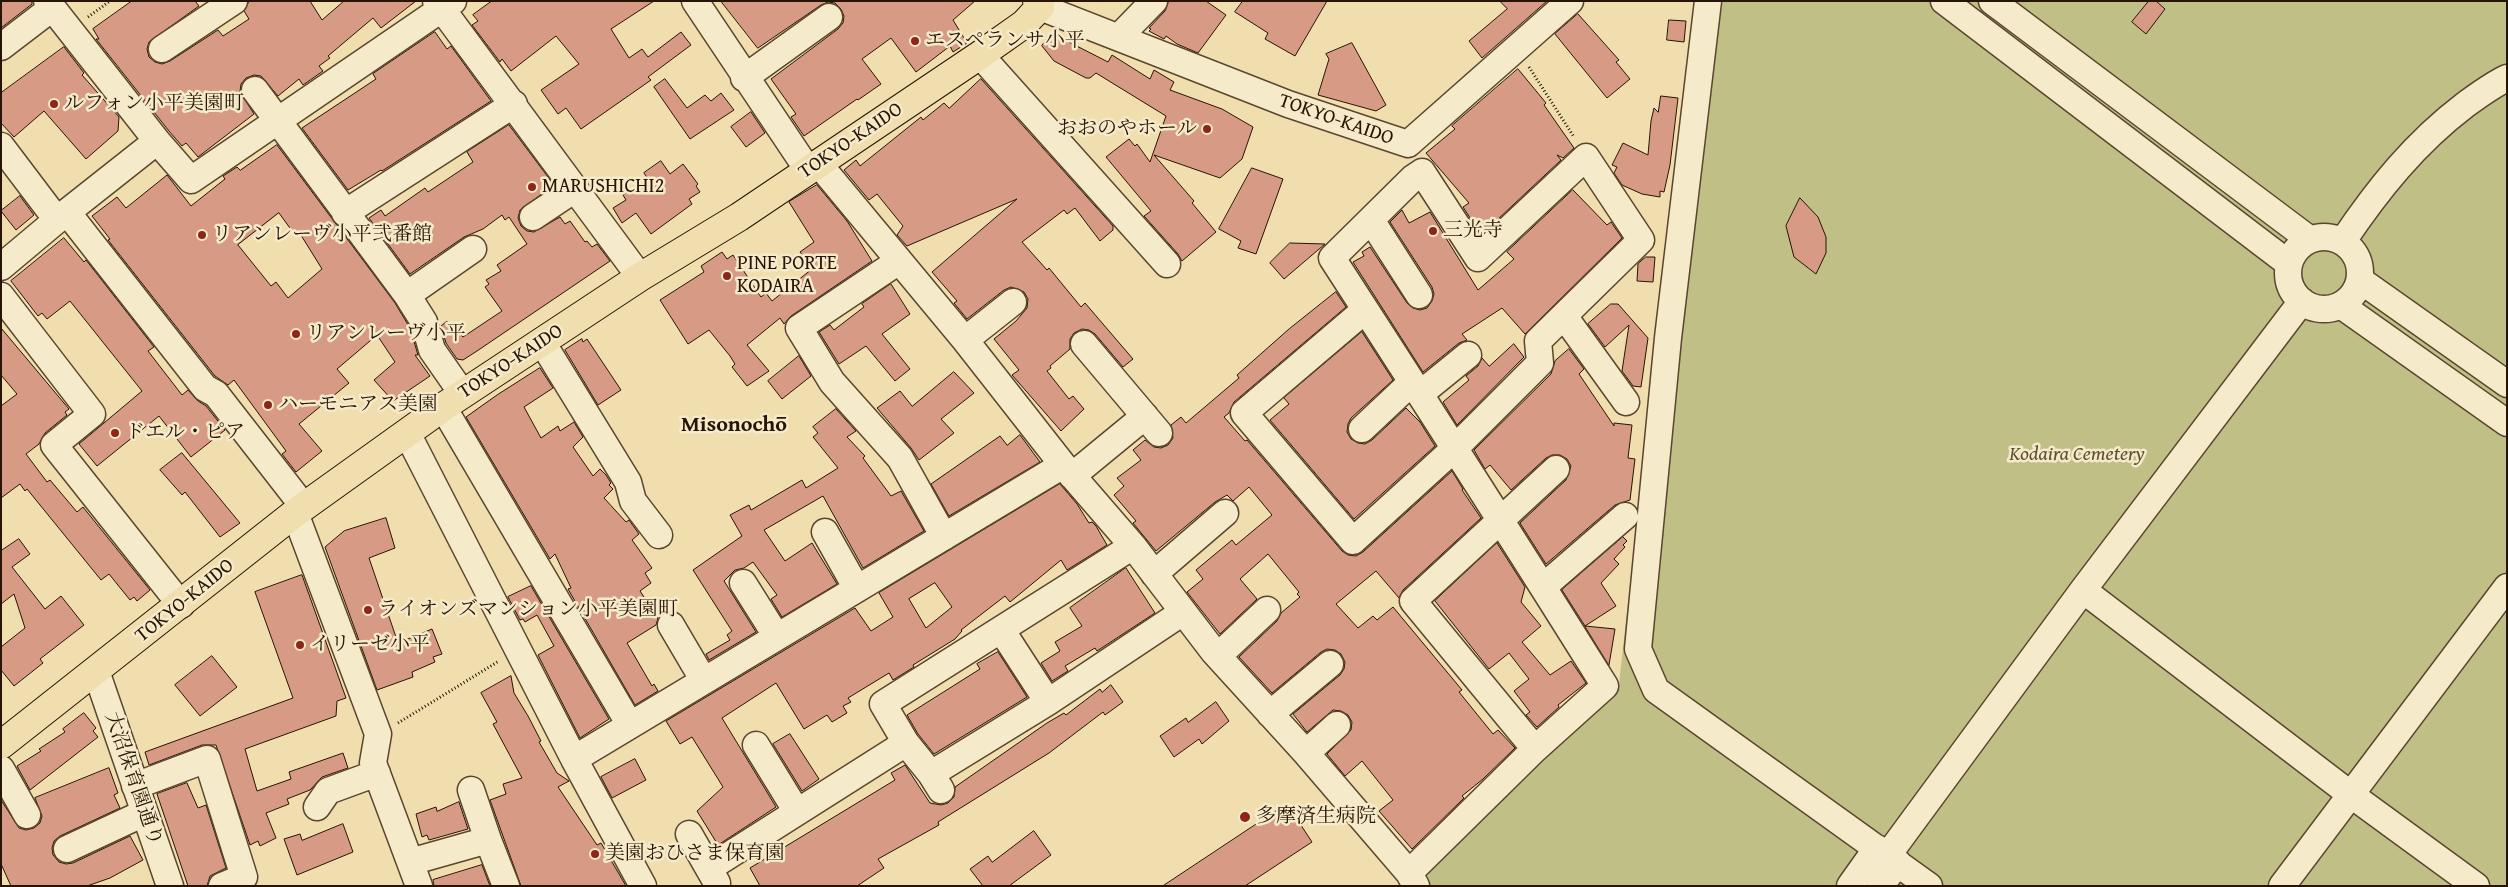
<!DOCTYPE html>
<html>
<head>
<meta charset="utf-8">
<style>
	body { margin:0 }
	#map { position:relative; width:2508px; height:887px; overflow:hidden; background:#f0deae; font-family:"Gentium Book Plus",serif }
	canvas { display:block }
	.frame { position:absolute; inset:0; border:2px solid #281404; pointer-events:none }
</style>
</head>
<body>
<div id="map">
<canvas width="2508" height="887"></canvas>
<div class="frame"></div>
</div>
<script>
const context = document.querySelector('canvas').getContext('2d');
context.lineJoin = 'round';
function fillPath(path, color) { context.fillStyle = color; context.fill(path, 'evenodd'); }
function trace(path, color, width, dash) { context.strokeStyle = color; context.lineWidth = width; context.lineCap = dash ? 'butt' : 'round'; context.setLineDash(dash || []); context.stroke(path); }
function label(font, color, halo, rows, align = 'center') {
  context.font = font + ' "Gentium Book Plus","Noto Serif JP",serif'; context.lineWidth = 5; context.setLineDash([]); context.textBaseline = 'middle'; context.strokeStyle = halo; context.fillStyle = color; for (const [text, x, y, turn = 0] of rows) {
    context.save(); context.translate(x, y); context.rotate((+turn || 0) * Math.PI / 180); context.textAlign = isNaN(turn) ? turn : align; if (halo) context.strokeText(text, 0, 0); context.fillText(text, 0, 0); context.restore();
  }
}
const green = new Path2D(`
	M1695,1H2507V886H1424L1415,867L1619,684Z`);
const building = new Path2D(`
	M1,1H32V4L1,28Z
	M132,1H195L199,6L149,42L147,49L149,57L155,62L162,64L170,61L218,30L223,36L249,19L244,11L249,1H310L322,20L344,1H416L381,28L373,18L328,56L330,58L319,66L323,71L303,85L299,79L278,96L261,76L254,75L246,78L241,84L240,92L254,114L198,157L186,143L182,146L169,131L96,39H99L93,29Z
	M492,1H654L611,29L629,58L642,49L648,57L681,32L691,45L648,77L651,80L581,129L566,108L558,114L541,90L579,64L556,36L511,71L502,59L500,62L472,25L478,21L473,15Z
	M721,1H975L953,20L967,43L953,52L950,46L916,72L891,38L862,59L881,84L858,100L857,99L804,136L791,117L796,114L771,79L838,29L843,23L844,16L841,9L835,3L828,2L821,5L758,48Z
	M1169,1H1206L1226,15L1198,53L1177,44L1166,36L1164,39L1149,31L1151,29L1149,28L1165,11Z
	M1243,1H1327L1295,56L1265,39L1268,33L1235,12Z
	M1500,1H1547L1482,58L1469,41L1507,9Z
	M2149,1H2156L2165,9L2146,34L2132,22Z
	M1578,14L1619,60L1616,62L1630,79L1607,98L1555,34Z
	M1669,20L1686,21L1684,42L1667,40Z
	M435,32L447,49L451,46L491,101L382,171L381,170L348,190L302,128L376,79L373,74Z
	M1051,33L1066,43L1067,41L1108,62L1112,55L1150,79L1154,70L1174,82L1170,90L1222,109L1253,127L1242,159L1220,178L1154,155L1194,201L1192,203L1216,232L1182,261L1178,254L1144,216L1151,211L1106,157L1129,139L1135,146L1137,144L1150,162L1166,116L1096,73L1090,78H1086L1054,61L1042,46Z
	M1352,43L1386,105L1376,111L1318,95L1329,59L1326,54Z
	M64,47L84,73L82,75L119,117L118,131L86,159L44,111L14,137L1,123V93Z
	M1518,69L1546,103L1544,105L1574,148L1563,158L1557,155L1561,160L1481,235L1463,207L1469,203L1426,153L1455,129L1452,126Z
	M665,79L687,108L705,95L711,101L721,93L734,110L690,139L654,87Z
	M981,79L1113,226V230L1100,241L1075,208L1067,214L1064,210L1022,242L1047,270L1049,268L1081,307L1085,303L1133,359L1123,367L1095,334L1089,330L1082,329L1074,333L1070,339V349L1050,366L1051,368L1047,371L1069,399L1073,396L1084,409L1061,431L1012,375L1019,370L994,339L1016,321L1027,308L1028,299L1024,292L1011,287L1004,290L967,319L954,303L957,301L932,272L1017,199L907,246L897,235L903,226L877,194L869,200L844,170L856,160L860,166L921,117L923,120L944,103L949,108Z
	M1661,96L1678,98L1670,165L1664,192L1660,191V197L1642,194L1622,185L1614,173L1617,167L1612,165L1623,143L1648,155L1651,121L1654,108L1658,112Z
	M751,112L765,133L746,147L731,127Z
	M509,125L554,185L520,210L518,218L521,226L527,231L534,232L560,217L565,224L570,221L585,242L587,241L592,247L597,244L610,261L477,351L463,360L457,359L446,343L441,326L447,321L463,337L502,311L485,287L489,284L486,280L501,271L497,265L527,244L509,217L505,220L502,215L483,229L464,237L410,274L369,218L381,210L385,216L425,188L428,192L473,162L467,152Z
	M277,145L395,303L410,328L418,355H415L430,376L393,401L374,380L395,362L377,335L337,369L349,383L299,424L322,451L296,472L282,454L286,451L234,380L228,385L215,376L108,240L110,239L92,216L117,197L126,208L167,175L191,206L225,179L223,176L237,167L240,170ZM279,213L295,235L299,232L322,269L288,298L276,282L271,286L238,245Z
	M661,161L670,174L683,164L698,184L696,186L700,192L689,199L692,204L651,234L636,213L622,223L613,208L626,200L623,195L648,179L644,173Z
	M1252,168L1283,179L1256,254L1238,248L1241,241L1219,229Z
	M817,185L847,221L872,261L791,316L784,324L780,318L747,345L769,371L747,386L732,367L735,364L730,356L709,330L688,344L660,300L704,272L701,266L722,252L727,259L733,255L761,297L766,293L772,301L812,269L800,252L814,242L789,202Z
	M1573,190L1607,225L1611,222L1622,238L1525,334L1502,308L1462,334L1467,340L1459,343L1423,372L1353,262L1364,256L1362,252L1370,247L1407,303L1413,308L1420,310L1427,308L1432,301L1434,294L1432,287L1390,222L1402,210L1409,223L1430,212L1478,290L1514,259L1507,252Z
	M20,196L34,215L16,230L1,211Z
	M1800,198L1818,217L1826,237V253L1816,274L1794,257L1786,226Z
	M64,238L84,262L86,260L154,347L148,351L182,395L188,390L198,401L206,406L225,430L191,457L159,416L97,466L79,444L142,391L70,301L47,319L42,313L38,316L11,281Z
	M1290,243L1325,244L1284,279L1270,263Z
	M1646,257H1655L1653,282L1637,281L1638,264Z
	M891,284L910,314L882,334L910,369L895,381L866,346L839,364L819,332L830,325L834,330L864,307L862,304Z
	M1336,292L1346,307L1234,402L1229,413L1224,417L1245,441L1247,440L1342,551L1348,555L1356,556L1363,552L1452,471L1463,489L1462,490L1481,518L1403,590L1399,598L1376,571L1336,604L1358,628L1373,616L1377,620L1393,607L1462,690L1459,692L1493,734L1498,730L1515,748L1483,779L1462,796L1464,798L1412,849L1379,811L1393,800L1362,761L1345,776L1327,754L1351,730L1352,722L1348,715L1341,711L1333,710L1307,732L1293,714L1340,675L1344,669L1345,662L1341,654L1335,650L1327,649L1321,652L1272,693L1239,657L1277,621L1281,613L1300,597L1297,594L1299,592L1268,554L1240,579L1257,599L1220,634L1187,592L1203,579L1196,570L1232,540L1236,545L1272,515L1249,487L1233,501L1227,495L1215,502L1156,551L1133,523L1136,521L1114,495L1124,486L1117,478L1141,460L1133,450L1145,440L1154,447L1161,448L1168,445L1173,438L1171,425L1181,417L1186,423L1239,378L1237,375L1289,329Z
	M1611,304H1618L1648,338L1641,387L1633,386L1622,371L1629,325L1605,347L1588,324Z
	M1,328L69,409L65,412L67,415L45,433L39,444L26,454L47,482L50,480L77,512L83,507L150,590L137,601L134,597L130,600L109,574L101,580L27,489L25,491L20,484L1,498V406L17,394L1,375Z
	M1362,332L1393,380L1351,418L1348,424L1347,432L1351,439L1358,443L1365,444L1372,440L1406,408L1420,422L1435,446L1354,519L1270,420L1289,404L1284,398Z
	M582,339L583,342L587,339L621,390L598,405L565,350Z
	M1514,344L1524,357L1457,425L1443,402L1469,380L1466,376L1478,366L1482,358L1489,366Z
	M1569,349L1584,369L1579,374L1614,426V423L1632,425L1628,458L1635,459L1630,500L1615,505L1546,564L1520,523L1566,480L1571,466L1567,459L1560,455H1552L1546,458L1511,490L1490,465L1485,469L1474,450L1551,374L1555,361Z
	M799,356L811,376L782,399L768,381Z
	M540,368L553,388L524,407L541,438L558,426L560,431L574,422L583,437L573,447L593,476L600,469L606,475L611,483L609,485L613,489L604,498L626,522L629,520L639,534L632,540L652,568L645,573L651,583L640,591L658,618L656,625L627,643L652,686L654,684L658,691L635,705L568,589L571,588L555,554L550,559L466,417L497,395Z
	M954,372L974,393L941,419L954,433L919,460L911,448L877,408L900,391L912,406Z
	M836,409L856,431L847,437L865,456L863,458L891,496L901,491L924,531L863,568L823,496L764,530L785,561L812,543L837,584L782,617L771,599L777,595L753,562L744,568L735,570L724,581L756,632L709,660L706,654L730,640L727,635L732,631L693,570L742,536L730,515L749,505L751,510L802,480L806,488L838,468L813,437L818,433L813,427Z
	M1020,435L1040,462L949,516L931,484L1000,436L1007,445Z
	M182,453L240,523L220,537L185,492L182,495L160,470Z
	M1060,484L1077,504L1089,523L1092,522L1096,526L1107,545L1067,570L1061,560L1010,602L1005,596L961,630L962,631L955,639L913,665L914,667L893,680L889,673L848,698L851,702L843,706L847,713L832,722L827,715L804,729L776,683L722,718L776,807L718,845L697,811L723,787L692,737L680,744L666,721L855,608L871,631L893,617L879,593ZM935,583L952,607L926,628L909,599Z
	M386,518L395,548L369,558L398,643L432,629L442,654L433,657L435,662L412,672L413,677L377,690L325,547L344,531Z
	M1623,537L1627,541L1623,545L1625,547L1614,559L1619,564L1601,583L1616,606L1585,626L1562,590Z
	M19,539L30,554L12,567L45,609L61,596L84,625L40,659L43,663L14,686L1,670V647L25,628L14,594L1,604V551Z
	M1497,543L1525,587L1521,602L1541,626L1522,642L1550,675L1571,661L1586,683L1558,705L1559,707L1537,727L1526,715L1530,712L1514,691L1529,679L1509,653L1489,669L1435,601Z
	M1126,568L1155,613L1097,651L1095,648L1065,666L1068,671L1052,681L1041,663L1060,651L1055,642L1082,626L1070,608Z
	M302,575L346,698L337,701L336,716L245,749L257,791L291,779L289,772L343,753L348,768L322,777L310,790L287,799L289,804L266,813L276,838L260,846L258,841L250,845L216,745H202L149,765L145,752L293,698L255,592Z
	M531,586L609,719L580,738L538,655L554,646L537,615L525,622L523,619L520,620L508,597Z
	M1585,626L1615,629L1609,665Z
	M998,652L1027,697L934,754L918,734L907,715L980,669L977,664Z
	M212,656L237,687L200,716L175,685Z
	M511,676L514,693L528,716L541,741L539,742L557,773L569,781L558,787L597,845L601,843L626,886H521L490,800L506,794L503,784L522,778L493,724L497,722L481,693Z
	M1111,685L1123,702L1105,715L1103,712L1049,753L938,822L939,825L878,859L884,868L857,886H760L750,868L895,780L891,773L905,765L930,803L941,805L948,803L954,797L955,787L1047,723L1064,713L1066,715L1100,689L1102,692Z
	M1216,702L1229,721L1202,744L1199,739L1174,757L1160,736L1186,718L1188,722Z
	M84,713L96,728L93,731L98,737L30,790L17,766L41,751L39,749L65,732L63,729Z
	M790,734L819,779L802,791L773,744Z
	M635,759L646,780L612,798L601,777Z
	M109,768L118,793L114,795L120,808L60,836L54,841L52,848L53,855L59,862L66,864L73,863L130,836L143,860L110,878L87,886H11L1,864V800L19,828L26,830L34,828L40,823L42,816L35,798Z
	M187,783L198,808L206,805L226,868L210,876L207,886H188L157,794Z
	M459,802L468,829L429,840L427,835L422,837L416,814L436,807L437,811Z
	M1287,804L1312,842L1245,886H1163Z
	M343,824L353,852L297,875L284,839L300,834L302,840Z
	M1034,831L1051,855L1009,886H983L970,869L988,856L992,862Z
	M482,865L490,886H434L433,880Z`);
const path = new Path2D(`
	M88,17L110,1
	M1529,67L1574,137
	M398,723L499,661`);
const minor = new Path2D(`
	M47,1L157,141L191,180L453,1
	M436,1L640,277
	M695,1L808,170
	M1046,1L1040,7L1288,104L1408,144L1570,1
	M1708,1L1668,338L1638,649L1656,690L1929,886
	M1944,1L2288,263
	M1992,1L2309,239
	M1119,37L1154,1
	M1,47L52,8
	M162,49L234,1
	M980,55L1167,264
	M744,78L829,17
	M255,90L407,295L424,322L432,350L462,393
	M1,146L57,220
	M818,163L965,340L1063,465L1133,546L1214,652L1306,753L1409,873L1416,886
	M67,212L205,388L216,394L304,507
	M345,213L514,104
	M533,217L575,189
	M1371,220L1419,295
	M2288 273a36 36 0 1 1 72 0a36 36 0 1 1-72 0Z
	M2343,241C2378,189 2415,143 2465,105C2479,95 2492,85 2507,78
	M899,261L799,328L832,382L900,458L944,537
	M1,267L57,220L157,141
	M2360,280L2507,384
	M407,295L473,249
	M1,296L92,414L54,445L181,605
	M2342,306L2507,423
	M1365,310L1244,413L1353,541L1455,448L1540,363L1538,341L1641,240L1586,157L1478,258L1422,172L1413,178L1332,258C1424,400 1515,542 1605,686L1535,749L1409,873
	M1564,316L1626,402
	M965,340L1013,302
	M542,342L628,482L633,501L659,535
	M1084,344L1159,433
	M1420,394L1468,355
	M443,407L630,725
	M1362,429L1412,382
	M407,433L574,759L643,886
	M1072,476L1145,416
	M295,513L378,734L373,763L419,886
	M825,532L857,589
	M1154,574L1225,513
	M743,583L777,637
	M1543,587L1625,516
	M2083,590L2350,794L2476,886
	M671,625L704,681
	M1218,656L1267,610
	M96,671L170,886
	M1048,702L1183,612
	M1270,714L1330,664
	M756,745L797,812
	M1535,749L1413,601L1556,469
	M1306,753L1337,725
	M574,759L1063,465
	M1,769L27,815
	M931,774L1048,702L1002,631
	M135,786L207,759L244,877L222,886
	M471,790L488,840L506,886
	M941,790L931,774L906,743L883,704L1133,546
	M317,807L328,791L377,773
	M689,834L717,883
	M67,849L144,813
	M1888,855L2083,590L2302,301
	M410,862L488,840
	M709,868L906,743
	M1850,886L1877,848
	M1880,886L1898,863
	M2282,886L2507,587`);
const major = new Path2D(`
	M1,745L295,513L443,407L640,277L739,217L980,55L1024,24L1040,7L1037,1`);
const markers = [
	[915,41,5,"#8f2418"],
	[54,104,5,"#8f2418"],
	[1207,129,5,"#8f2418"],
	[532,187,5,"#8f2418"],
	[1433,231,5,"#8f2418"],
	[202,235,5,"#8f2418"],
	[727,276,5,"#8f2418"],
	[296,334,5,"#8f2418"],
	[268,405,5,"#8f2418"],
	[115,433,5,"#8f2418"],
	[368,610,5,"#8f2418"],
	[300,645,5,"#8f2418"],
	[1245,817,6,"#8f2418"],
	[595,854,5,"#8f2418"]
];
const poiNames = [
	["エスペランサ小平",925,41],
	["ルフォン小平美園町",64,104],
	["おおのやホール",1197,129,"right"],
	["MARUSHICHI2",542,187],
	["三光寺",1443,231],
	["リアンレーヴ小平弐番館",212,235],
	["PINE PORTE",737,264],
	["KODAIRA",737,287],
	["リアンレーヴ小平",306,334],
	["ハーモニアス美園",278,405],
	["ドエル・ピア",125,433],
	["ライオンズマンション小平美園町",378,610],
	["イリーゼ小平",310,645],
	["多摩済生病院",1256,817],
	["美園おひさま保育園",605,854]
];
const streetNames = [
	["TOKYO-KAIDO",1336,120,19],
	["TOKYO-KAIDO",851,141,-34],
	["TOKYO-KAIDO",511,362,-33],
	["TOKYO-KAIDO",185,601,-39],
	["大沼保育園通り",133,779,71]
];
const parkNames = [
	["Kodaira Cemetery",2077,455]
];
const quarterNames = [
	["Misonochō",734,425]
];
fillPath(green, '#c0c086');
fillPath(building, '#d79a85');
trace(building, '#281404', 1);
trace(minor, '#5a462e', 29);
trace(major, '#281404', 30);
trace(path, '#281404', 3, [1, 2.5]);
trace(minor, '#f5eaca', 26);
trace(major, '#f0deae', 28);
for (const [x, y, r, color] of markers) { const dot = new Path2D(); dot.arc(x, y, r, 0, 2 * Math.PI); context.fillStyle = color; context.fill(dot); trace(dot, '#f5eaca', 2); }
label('20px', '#281404', '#f5eaca', poiNames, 'left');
label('20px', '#281404', '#f5eaca', streetNames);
label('italic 20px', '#5d5032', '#f5eaca', parkNames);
label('bold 22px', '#281404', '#f5eaca', quarterNames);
</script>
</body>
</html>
